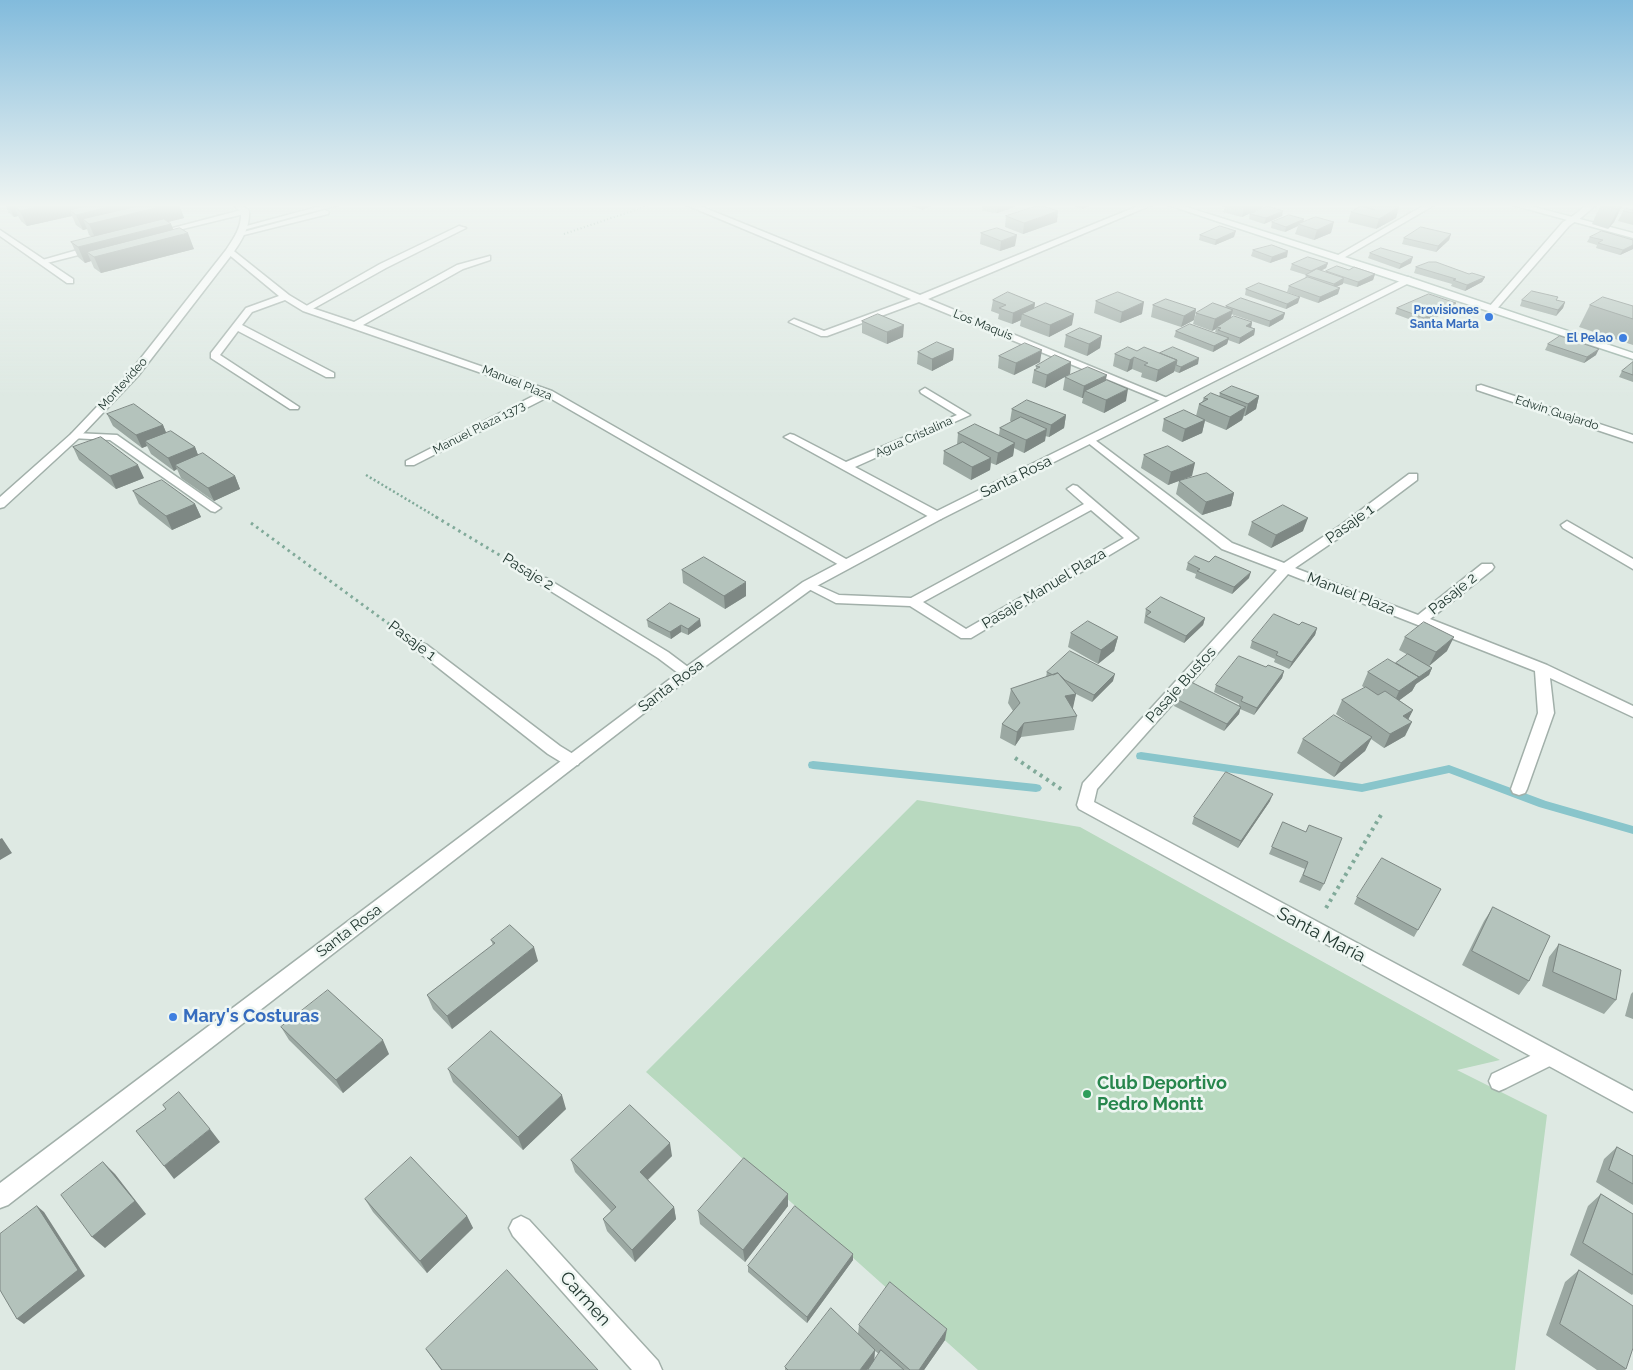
<!DOCTYPE html>
<html>
<head>
<meta charset="utf-8">
<style>
	body { margin:0 }
	canvas { display:block; background:#dee9e3 }
</style>
</head>
<body>
<canvas width="1633" height="1370"></canvas>
<script>
const context = document.querySelector('canvas').getContext('2d');
context.lineJoin = 'round';
function fillPath(path, color) { context.fillStyle = color; context.fill(path, 'evenodd'); }
function trace(path, color, width, dash) { context.strokeStyle = color; context.lineWidth = width; context.lineCap = dash ? 'butt' : 'round'; context.setLineDash(dash || []); context.stroke(path); }
function label(font, color, halo, rows, align = 'center') {
  context.font = font + ' Raleway,sans-serif'; context.lineWidth = 5; context.setLineDash([]); context.textBaseline = 'middle'; context.strokeStyle = halo; context.fillStyle = color; for (const [text, x, y, turn = 0] of rows) {
    context.save(); context.translate(x, y); context.rotate((+turn || 0) * Math.PI / 180); context.textAlign = isNaN(turn) ? turn : align; if (halo) context.strokeText(text, 0, 0); context.fillText(text, 0, 0); context.restore();
  }
}
const green = new Path2D(`
	M917,800L1080,827L1500,1060L1457,1070L1547,1115L1515,1370H978L646,1072Z`);
const stream = new Path2D(`
	M1141,752L1362,784L1449,765L1546,801L1633,826V834L1539,807L1449,773L1362,792L1137,759L1136,756L1137,753Z
	M813,761L1036,784L1040,785L1042,788L1040,791L1036,792L813,769L809,768L808,765L809,762Z`);
const pathFar3 = new Path2D(`
	M564,234L653,204`);
const pathFar2 = new Path2D(`
	M366,475L438,518`);
const pathFar1 = new Path2D(`
	M436,517L526,571
	M251,523L404,635`);
const path = new Path2D(`
	M1015,758L1064,791
	M1326,908L1381,815`);
const service = new Path2D(`
	M325,210L329,212L328,214L240,236L236,234Z
	M459,226L466,228L386,268L309,311L301,309L380,264Z
	M0,230L73,279V283H67L0,236Z
	M1547,1048L1554,1050L1557,1057L1554,1064L1506,1088L1499,1091L1492,1088L1489,1081L1492,1074Z`);
const minor = new Path2D(`
	M328,204H342L243,230L239,228Z
	M684,204H695L920,295L1143,204H1154L928,299L1172,400L1167,403L1163,402L919,302L827,336H821L789,322L794,319L824,331L911,299Z
	M1426,204H1436L1340,260L1333,258Z
	M1588,204H1597L1576,222H1570V218Z
	M245,209H248V213L154,236L150,234Z
	M95,245L99,248L98,250L43,264L39,261Z
	M230,248L289,295L309,307L354,322L457,265L490,256V260L463,269L363,325L552,391L853,563L846,567L841,566L548,397L414,465H406V461L539,393L303,311L285,300L252,312L242,325L334,373V377H326L238,331L220,355L299,407L298,409H290L211,358V353L246,308L279,296L227,253V249Z
	M1481,385L1633,435V442L1477,390V386Z
	M925,388L970,415L855,467L941,513L943,516L941,519H933L784,437L790,434L794,435L846,462L957,415L921,393L920,391Z
	M75,433L117,435L221,508L215,512L211,511L110,440L71,438V434Z
	M1091,437L1232,543L1284,563L1341,525L1409,474H1417V480L1349,531L1295,568L1418,615L1482,564H1492L1494,567L1492,570L1430,619L1547,665L1633,706V717L1550,678L1554,713L1527,789L1525,793L1519,795L1513,793L1511,789L1538,713L1535,671L1288,574L1097,789L1094,802L1633,1091V1112L1079,809L1077,805L1083,783L1277,570L1222,549L1087,442V438Z
	M1073,485L1077,486L1138,538L971,638H961L910,606L836,603L801,585L808,581L839,595L911,598L1084,504L1067,489ZM1091,510L1124,538L966,629L923,602Z
	M1567,521L1633,559V569L1563,528L1561,525Z
	M546,578L668,652L692,670L694,673L692,676H682L658,658L541,585L539,582L541,579Z
	M422,643L427,645L560,746L578,757L580,761L578,765H566L548,754L417,651L415,648L417,645Z
	M521,1216L529,1220L658,1361L662,1370H632L513,1236L509,1228L513,1220Z`);
const tertiary = new Path2D(`
	M232,204H241L249,211C250,227 242,240 233,253L138,376L79,438L4,507L0,508V497L71,434L130,372L226,250C234,238 242,227 241,212Z
	M1570,218L1577,220L1569,226L1495,311H1489V307L1563,222Z
	M1408,277L1411,278V282L941,519L813,588L692,676L8,1205L0,1208V1183L682,670L803,582L933,513Z`);
const secondary = new Path2D(`
	M1165,204H1177L1411,278L1633,353V359Z
	M1509,204H1523L1633,233V238Z`);
const wall = new Path2D(`
	M5,204H179L184,218L168,222L171,224L173,230L194,249L101,273L94,268L91,261L85,263L78,257L71,242L92,237L89,235L87,229L83,230L76,225L72,216L27,226L21,221L18,216L14,217L8,212Z
	M906,204H937L922,210Z
	M982,204H1015V207L997,213L982,211Z
	M1071,204H1095L1082,209L1071,205Z
	M1222,204H1263V207L1242,217L1223,212L1225,207L1221,206Z
	M1359,204L1396,218L1376,229L1348,222L1351,212L1358,207Z
	M1601,204H1623L1614,222L1608,229L1592,224Z
	M1633,210V225L1618,221L1623,211Z
	M1283,211L1282,216L1264,224L1249,219L1250,214Z
	M1006,216L1057,222L1023,234L1005,227Z
	M1304,219L1303,222L1331,233L1314,240L1295,234L1298,226L1285,232L1271,228L1272,222Z
	M981,233L1015,246L1000,251L980,244Z
	M1451,234L1449,240L1436,252L1402,244L1404,238Z
	M1200,235L1234,237L1215,245L1199,240Z
	M1590,237L1633,240V249L1620,255L1596,248L1597,245L1587,242Z
	M1253,250L1287,257L1270,263L1251,256Z
	M1370,253L1411,263L1399,269L1368,258Z
	M1328,263L1326,268L1321,271L1326,272V271L1349,270L1375,274L1373,280L1357,287L1343,283L1336,287L1338,294L1318,303L1287,292L1289,286L1305,279L1306,275L1290,270L1292,264Z
	M1416,267L1469,274L1485,277L1482,282L1465,291L1451,286L1452,284L1414,273Z
	M1246,289L1298,303L1286,309L1245,295Z
	M993,300L1035,303L1034,309L1072,325L1049,337L1020,326L1021,320L1012,324L998,319L999,314L991,311Z
	M1522,300L1565,302L1563,308L1556,316L1520,306Z
	M1096,301L1142,314L1120,323L1094,313Z
	M1456,303L1453,309L1422,324L1395,314L1397,308Z
	M1153,305L1196,309L1194,320L1181,327L1151,317Z
	M1590,305L1633,306V345L1579,327Z
	M1226,306L1285,313L1283,319L1269,327L1231,314L1230,319L1252,322L1251,327L1255,329L1254,335L1239,344L1228,340L1227,344L1213,352L1174,337L1176,331L1217,334V333L1215,332L1216,329L1212,331L1193,324L1196,313L1226,308Z
	M862,321L903,337L887,344L862,333Z
	M1066,335L1102,336L1100,348L1087,356L1064,347Z
	M1548,344L1596,355L1584,363L1545,350Z
	M954,349L953,360L932,371L917,364L918,352Z
	M1137,351L1160,353L1198,364L1179,373L1174,371V372L1156,382L1141,377L1142,373L1132,369L1127,372L1113,366L1115,354Z
	M999,356L1040,362L1014,375L998,368Z
	M1071,362L1070,374L1045,388L1032,383L1034,370L1036,369V366Z
	M1633,362V382L1619,377L1622,371Z
	M1065,377L1106,380L1126,401L1104,413L1082,403L1083,398H1082L1063,390Z
	M1220,393L1259,396L1256,409L1245,416H1244L1242,420L1226,430L1205,421L1202,433L1182,442L1162,431L1164,419L1196,416L1199,404L1202,402L1204,398L1219,397Z
	M1012,409L1066,415L1064,428L1049,437L1045,436V441L1024,453L1014,448L1013,456L996,465L991,463L990,470L971,480L943,464L944,451L957,445L958,433L999,435L1000,428L1012,422L1010,421Z
	M107,414L163,425L166,433L195,447L198,455L235,476L240,489L214,501L181,478L177,469L174,471L151,454L147,446L142,448L113,426Z
	M73,447L144,478L116,489L79,460Z
	M1144,455L1192,476L1168,485L1141,468Z
	M1179,481L1234,493L1231,506L1202,515L1176,494Z
	M133,491L195,504L201,517L172,530L139,504Z
	M1252,522L1303,531L1271,548L1248,535Z
	M1209,562L1249,578L1232,594L1195,578L1196,574L1186,570L1188,563Z
	M682,570L746,596L725,609L683,583Z
	M1146,609L1205,618L1203,625L1184,643L1144,623Z
	M647,620L701,626L688,635L681,632L671,639L648,627Z
	M1299,625L1317,628L1315,635L1289,669L1274,662L1275,659L1250,648L1252,641Z
	M1071,633L1118,637L1114,651L1098,664L1068,647Z
	M1405,637L1447,651L1429,666L1432,668L1429,675L1416,684L1412,691L1399,700L1413,710L1408,719L1405,736L1384,748L1371,739L1365,751L1334,777L1297,753L1303,739L1354,727L1336,714L1342,700L1365,688L1362,686L1368,672L1396,663L1408,655L1399,650Z
	M1266,667L1284,671L1282,678L1254,715L1240,709L1239,714L1224,731L1174,706L1176,699L1239,706V704L1214,692L1216,685Z
	M1047,672L1113,681L1092,702L1076,694L1072,708L1077,716L1074,730L1021,737L1015,746L1000,738L1002,724L1013,711L1008,703L1011,689L1046,677Z
	M1270,801L1238,848L1192,824L1194,817Z
	M1283,822L1306,832L1324,884L1320,891L1299,882L1305,869L1269,854Z
	M1441,889L1414,937L1354,904L1357,897Z
	M1493,907L1529,981L1519,995L1462,965L1484,921Z
	M491,940L538,961L452,1029L433,1009L427,995L493,945Z
	M1559,944L1616,1000L1604,1014L1542,986L1549,957Z
	M1633,992V1019L1625,1016L1631,994Z
	M281,1027L389,1054L343,1093L289,1040Z
	M448,1069L566,1109L523,1150L453,1082Z
	M1617,1147L1633,1156V1205L1596,1182L1604,1159Z
	M672,1156L648,1180L674,1207L676,1219L635,1262L607,1231L603,1219L611,1211L575,1172L571,1160Z
	M788,1194V1206L745,1262L700,1224L698,1211Z
	M1601,1194L1633,1214V1294L1632,1295L1570,1255L1588,1206Z
	M365,1199L467,1216L473,1228L427,1273L373,1212Z
	M853,1254V1260L807,1323L748,1272V1266Z
	M1579,1270L1626,1369L1625,1370H1597L1546,1335L1565,1282Z
	M859,1325L945,1340L924,1370H868L872,1363L867,1370H785V1367L858,1334ZM875,1351L879,1354L874,1361Z
	M426,1349L598,1370H441Z`);
const shadedWall = new Path2D(`
	M8,204H115L70,210L72,216L27,226L20,211L14,206L18,216L14,217Z
	M121,204H179L184,218L96,240L89,224L83,219L87,229L83,230L76,215Z
	M922,204H937L922,210Z
	M998,204H1015V207L997,213Z
	M1083,204H1095L1082,209Z
	M1250,204H1263V207L1242,217L1245,207Z
	M1622,204H1623L1614,222L1608,229L1618,209Z
	M1399,207L1396,218L1376,229L1379,219Z
	M1058,211L1057,222L1023,234L1024,223Z
	M1283,211L1282,216L1264,224L1266,218Z
	M1304,219L1302,224H1298V226L1285,232L1286,227Z
	M1334,222L1331,233L1314,240L1317,230Z
	M171,224L176,236L188,233L194,249L101,273L94,257L87,252L91,261L85,263L78,247Z
	M1236,231L1234,237L1215,245L1216,240Z
	M1451,234L1449,240L1436,252L1438,246Z
	M1017,235L1015,246L1000,251L1001,241Z
	M1633,245V249L1620,255L1623,250Z
	M1288,251L1287,257L1270,263L1272,257Z
	M1413,257L1411,263L1399,269L1401,264Z
	M1328,263L1326,268L1310,276L1311,271Z
	M1375,274L1373,280L1357,287L1358,282Z
	M1485,277L1482,282L1465,291L1467,285Z
	M1344,278L1343,284L1332,289L1334,284Z
	M1340,288L1338,294L1318,303L1320,297Z
	M1300,297L1298,303L1286,309L1287,304Z
	M1144,302L1142,314L1120,323L1122,312Z
	M1565,302L1563,308L1556,316L1558,310Z
	M1035,303L1033,314H1022L1021,320L1012,324L1013,313Z
	M1456,303L1453,309L1422,324L1424,318Z
	M1196,309L1194,320L1181,327L1184,316Z
	M1233,310L1230,321L1217,327L1216,329L1212,331L1215,319Z
	M1285,313L1283,319L1269,327L1270,321Z
	M1074,314L1072,325L1049,337L1050,325Z
	M1252,322L1251,328L1246,326Z
	M904,325L903,337L887,344V332Z
	M1255,329L1254,335L1239,344L1240,338Z
	M1102,336L1100,348L1087,356L1089,344Z
	M1229,338L1227,344L1213,352L1214,346Z
	M954,349L953,360L932,371V359Z
	M1599,349L1596,355L1584,363L1587,357Z
	M1042,350L1040,362L1014,375L1016,363Z
	M1134,357L1132,369L1127,372L1130,360Z
	M1199,358L1198,364L1179,373L1181,367Z
	M1177,360L1174,372L1156,382L1158,370Z
	M1071,362L1070,374L1045,388L1047,375Z
	M1107,375L1104,387L1085,391L1083,398H1082L1084,386Z
	M1128,389L1126,401L1104,413L1106,400Z
	M1259,396L1256,409L1245,416L1248,404Z
	M1246,407L1242,420L1226,430L1230,417Z
	M1066,415L1064,428L1049,437L1051,425Z
	M1205,420L1202,433L1182,442L1185,429Z
	M163,425L168,437L145,441L147,446L142,448L136,435Z
	M1047,429L1045,441L1024,453L1026,440Z
	M1015,443L1013,456L996,465L998,453Z
	M195,447L200,460L175,465L177,469L174,471L168,458Z
	M991,458L990,470L971,480L972,467Z
	M1195,463L1192,476L1168,485L1171,472Z
	M138,465L144,478L116,489L110,476Z
	M235,476L240,489L214,501L208,488Z
	M1234,493L1231,506L1202,515L1206,502Z
	M195,504L201,517L172,530L166,516Z
	M1308,518L1303,531L1271,548L1276,535Z
	M1251,572L1249,578L1232,594L1234,587Z
	M746,582V596L725,609L724,596Z
	M1205,618L1203,625L1184,643L1186,636Z
	M700,619L701,626L688,635V629Z
	M681,625V632L671,639L670,632Z
	M1317,628L1315,635L1289,669L1292,662Z
	M1118,637L1114,651L1098,664L1101,650Z
	M1454,637L1447,651L1429,666L1436,652Z
	M1432,668L1429,675L1416,684L1412,691L1393,705L1399,691Z
	M1284,671L1282,678L1254,715L1257,708Z
	M1115,674L1113,681L1092,702L1094,695Z
	M1076,694L1073,708L1062,711L1065,696Z
	M1241,707L1239,714L1224,731L1227,724Z
	M1413,710L1406,724L1403,716Z
	M1412,722L1405,736L1384,748L1390,734Z
	M1024,723L1021,737L1015,746L1017,732Z
	M1372,737L1365,751L1334,777L1341,763Z
	M1273,794L1270,801L1238,848L1241,841Z
	M2,838L12,853L0,860V839Z
	M534,947L538,961L452,1029L447,1016Z
	M383,1040L389,1054L343,1093L336,1080Z
	M562,1095L566,1109L523,1150L518,1137Z
	M210,1129L220,1142L174,1179L164,1166Z
	M670,1143L672,1156L643,1184L640,1172Z
	M103,1162L115,1174L146,1214L105,1248L92,1237Z
	M788,1194V1206L745,1262L743,1250Z
	M37,1206L44,1212L85,1276L24,1324L17,1319Z
	M674,1207L676,1219L635,1262L632,1250Z
	M467,1216L473,1228L427,1273L420,1261Z
	M853,1254V1260L807,1323V1317Z
	M947,1329L945,1340L924,1370H919Z
	M875,1350L874,1361L867,1370H860Z`);
const building = new Path2D(`
	M24,204H50L20,211L14,206Z
	M95,204H121L76,215L70,210Z
	M147,204H173L89,224L83,219Z
	M1234,204H1250L1245,207Z
	M1360,204H1387L1399,207L1379,219L1351,212L1360,206L1375,210L1359,204Z
	M1601,204H1622L1618,209Z
	M1040,205L1058,211L1024,223L1006,216Z
	M1268,206L1283,211L1266,218L1250,214Z
	M1626,208L1633,210V213L1623,211Z
	M1289,215L1304,219L1286,227L1272,222Z
	M1316,217L1334,222L1317,230L1298,224Z
	M164,219L171,224L78,247L71,242Z
	M1220,226L1236,231L1216,240L1200,235Z
	M1421,227L1451,234L1438,246L1404,238Z
	M180,228L188,233L94,257L87,252Z
	M997,228L1017,235L1001,241L981,233Z
	M1602,231L1633,240V245L1623,250L1598,243L1603,240L1590,237Z
	M1272,245L1288,251L1272,257L1253,250Z
	M1381,248L1413,257L1401,264L1370,253Z
	M1308,257L1328,263L1311,271L1292,264Z
	M1429,262H1436L1469,274L1472,273L1485,277L1467,285L1453,280L1456,279L1416,267Z
	M1337,266L1349,270L1354,267L1375,274L1358,282L1326,271Z
	M1317,269L1344,278L1334,284L1306,275Z
	M1308,277L1340,288L1320,297L1289,286Z
	M1259,283L1300,297L1287,304L1246,289Z
	M1532,291L1558,297L1556,300L1565,302L1558,310L1522,300Z
	M1008,292L1035,303L1013,313L999,308L1006,305L993,300Z
	M1118,292L1144,302L1122,312L1096,301Z
	M1429,294L1456,303L1424,318L1397,308Z
	M1603,297L1633,306V319L1590,305Z
	M1241,298L1285,313L1270,321L1226,306Z
	M1166,299L1196,309L1184,316L1153,305Z
	M1046,303L1074,314L1050,325L1022,314Z
	M1213,303L1233,310L1215,319L1196,313Z
	M878,314L904,325L887,332L862,321Z
	M1234,316L1252,322L1246,326L1255,329L1240,338L1218,330L1221,328L1217,327Z
	M1190,324L1229,338L1214,346L1176,331Z
	M1080,328L1102,336L1089,344L1066,335Z
	M1560,336L1599,349L1587,357L1548,344Z
	M937,342L954,349L932,359L918,352Z
	M1025,343L1042,350L1016,363L999,356Z
	M1128,347L1137,351L1144,347L1177,360L1158,370L1144,365L1148,363L1134,357L1130,360L1115,354Z
	M1173,347L1199,358L1181,367L1176,365L1177,360L1160,353Z
	M1055,355L1071,362L1047,375L1034,370L1040,367L1036,366Z
	M1633,362V375L1622,371Z
	M1088,367L1107,375L1084,386L1065,377Z
	M1107,380L1128,389L1106,400L1085,391Z
	M1232,386L1259,396L1248,404L1220,393Z
	M1211,393L1246,407L1230,417L1199,404L1208,399L1204,398Z
	M1027,400L1066,415L1051,425L1012,409Z
	M134,404L163,425L136,435L107,414Z
	M1184,410L1205,420L1185,429L1164,419Z
	M1021,417L1047,429L1026,440L1000,428Z
	M975,424L1015,443L998,453L958,433Z
	M171,431L195,447L168,458L145,441Z
	M101,437L138,465L110,476L73,447Z
	M963,442L991,458L972,467L944,451Z
	M1168,446L1195,463L1171,472L1144,455Z
	M203,453L235,476L208,488L175,465Z
	M1207,473L1234,493L1206,502L1179,481Z
	M162,480L195,504L166,516L133,491Z
	M1283,505L1308,518L1276,535L1252,522Z
	M1195,556L1209,562L1215,556L1251,572L1234,587L1197,571L1200,569L1188,563Z
	M704,557L746,582L724,596L682,570Z
	M1161,597L1205,618L1186,636L1146,616L1151,612L1146,609Z
	M670,603L700,619L688,629L681,625L670,632L647,620Z
	M1274,614L1299,625L1302,622L1317,628L1292,662L1276,655L1278,652L1252,641Z
	M1088,621L1118,637L1101,650L1071,633Z
	M1424,622L1454,637L1436,652L1405,637Z
	M1070,651L1115,674L1094,695L1065,680L1058,673L1053,675L1047,672Z
	M1408,654L1432,668L1419,677L1396,663Z
	M1239,656L1266,667L1268,665L1284,671L1257,708L1241,701L1243,697L1216,685Z
	M1388,659L1419,677L1399,691L1368,672Z
	M1058,673L1076,694L1065,696L1077,716L1024,723L1017,732L1002,724L1020,703L1011,689Z
	M1191,682L1241,707L1227,724L1176,699Z
	M1366,687L1378,695L1385,691L1413,710L1403,716L1412,722L1390,734L1342,700Z
	M1334,715L1372,737L1341,763L1303,739Z
	M1226,772L1273,794L1241,841L1194,817Z
	M1283,822L1306,832L1309,825L1342,838L1324,884L1303,875L1308,862L1272,847Z
	M1382,858L1441,889L1418,930L1357,897Z
	M1493,907L1550,936L1529,981L1472,951Z
	M510,925L534,947L447,1016L427,995L495,943L491,940Z
	M1559,944L1621,970L1616,1000L1553,972Z
	M328,990L383,1040L336,1080L281,1027Z
	M491,1031L562,1095L518,1137L448,1069Z
	M179,1092L210,1129L164,1166L136,1131L166,1109L163,1105Z
	M630,1105L670,1143L640,1172L674,1207L632,1250L603,1219L616,1207L571,1160Z
	M1617,1147L1633,1156V1184L1609,1170Z
	M411,1157L467,1216L420,1261L365,1199Z
	M744,1158L788,1194L743,1250L698,1211Z
	M103,1162L135,1201L92,1237L61,1195Z
	M1601,1194L1633,1214V1275L1583,1243Z
	M37,1206L78,1270L17,1319L0,1290V1234Z
	M795,1206L853,1254L807,1317L748,1266Z
	M507,1270L598,1370H442L426,1349Z
	M1579,1270L1633,1306V1348L1626,1369L1560,1324Z
	M890,1282L947,1329L919,1370H910L859,1325Z
	M831,1308L875,1350L860,1370H788L785,1367Z
	M881,1350L904,1370H868Z`);
const markers = [
	[1489,317,5,"#3f7fe0"],
	[1623,338,5,"#3f7fe0"],
	[173,1017,5,"#3f7fe0"],
	[1087,1094,5,"#2e9e5b"]
];
const farShopnames = [
	["Provisiones",1479,310],
	["Santa Marta",1479,324],
	["El Pelao",1613,338]
];
const farStreetnames = [
	["Los Maquis",983,325,22],
	["Manuel Plaza",517,383,22],
	["Montevideo",123,384,-48],
	["Edwin Guajardo",1557,413,18],
	["Manuel Plaza 1373",479,428,-27],
	["Agua Cristalina",914,437,-24]
];
const streetNames = [
	["Santa Rosa",1016,477,-26],
	["Pasaje 1",1350,524,-36],
	["Pasaje 2",528,572,31],
	["Pasaje Manuel Plaza",1044,589,-31],
	["Manuel Plaza",1351,594,21],
	["Pasaje 2",1453,594,-39],
	["Pasaje 1",412,641,37],
	["Pasaje Bustos",1181,685,-48],
	["Santa Rosa",671,686,-37],
	["Santa Rosa",349,931,-37]
];
const nearStreetnames = [
	["Santa María",1321,935,28],
	["Carmen",585,1299,48]
];
const nearShopnames = [
	["Mary's Costuras",183,1017]
];
const nearLeisurenames = [
	["Club Deportivo",1097,1084],
	["Pedro Montt",1097,1105]
];
fillPath(green, '#b8d9bf');
fillPath(stream, '#89c5cb');
trace(service, '#a2b0aa', 3);
trace(minor, '#a2b0aa', 3);
trace(tertiary, '#a2b0aa', 3);
trace(secondary, '#9eb4aa', 3);
trace(pathFar3, '#81aa9a', 2, [1, 2.5]);
trace(pathFar2, '#81aa9a', 2.5, [2, 2.5]);
trace(pathFar1, '#81aa9a', 3, [2.5, 4]);
trace(path, '#81aa9a', 4, [3, 4.5]);
fillPath(service, '#fff');
fillPath(minor, '#fff');
fillPath(tertiary, '#fff');
fillPath(secondary, '#fff');
fillPath(wall, '#9ba8a2');
fillPath(shadedWall, '#7e8884');
fillPath(building, '#b4c3bc');
trace(building, '#7e8884', 1);
const sky = context.createLinearGradient(0, 0, 0, 396);
sky.addColorStop(0, '#82bbdc');
sky.addColorStop(0.52, '#f0f5f2');
sky.addColorStop(1, '#f0f5f200');
context.fillStyle = sky;
context.fillRect(0, 0, 1633, 396);
for (const [x, y, r, color] of markers) { const dot = new Path2D(); dot.arc(x, y, r, 0, 2 * Math.PI); context.fillStyle = color; context.fill(dot); trace(dot, '#eef6f2', 2); }
label('bold 12px', '#366cbe', '#eef6f2', farShopnames, 'right');
label('12px', '#213730', '#eef6f2', farStreetnames);
label('15px', '#213730', '#eef6f2', streetNames);
label('18px', '#213730', '#eef6f2', nearStreetnames);
label('bold 18px', '#366cbe', '#eef6f2', nearShopnames, 'left');
label('bold 18px', '#27864d', '#eef6f2', nearLeisurenames, 'left');
</script>
</body>
</html>
